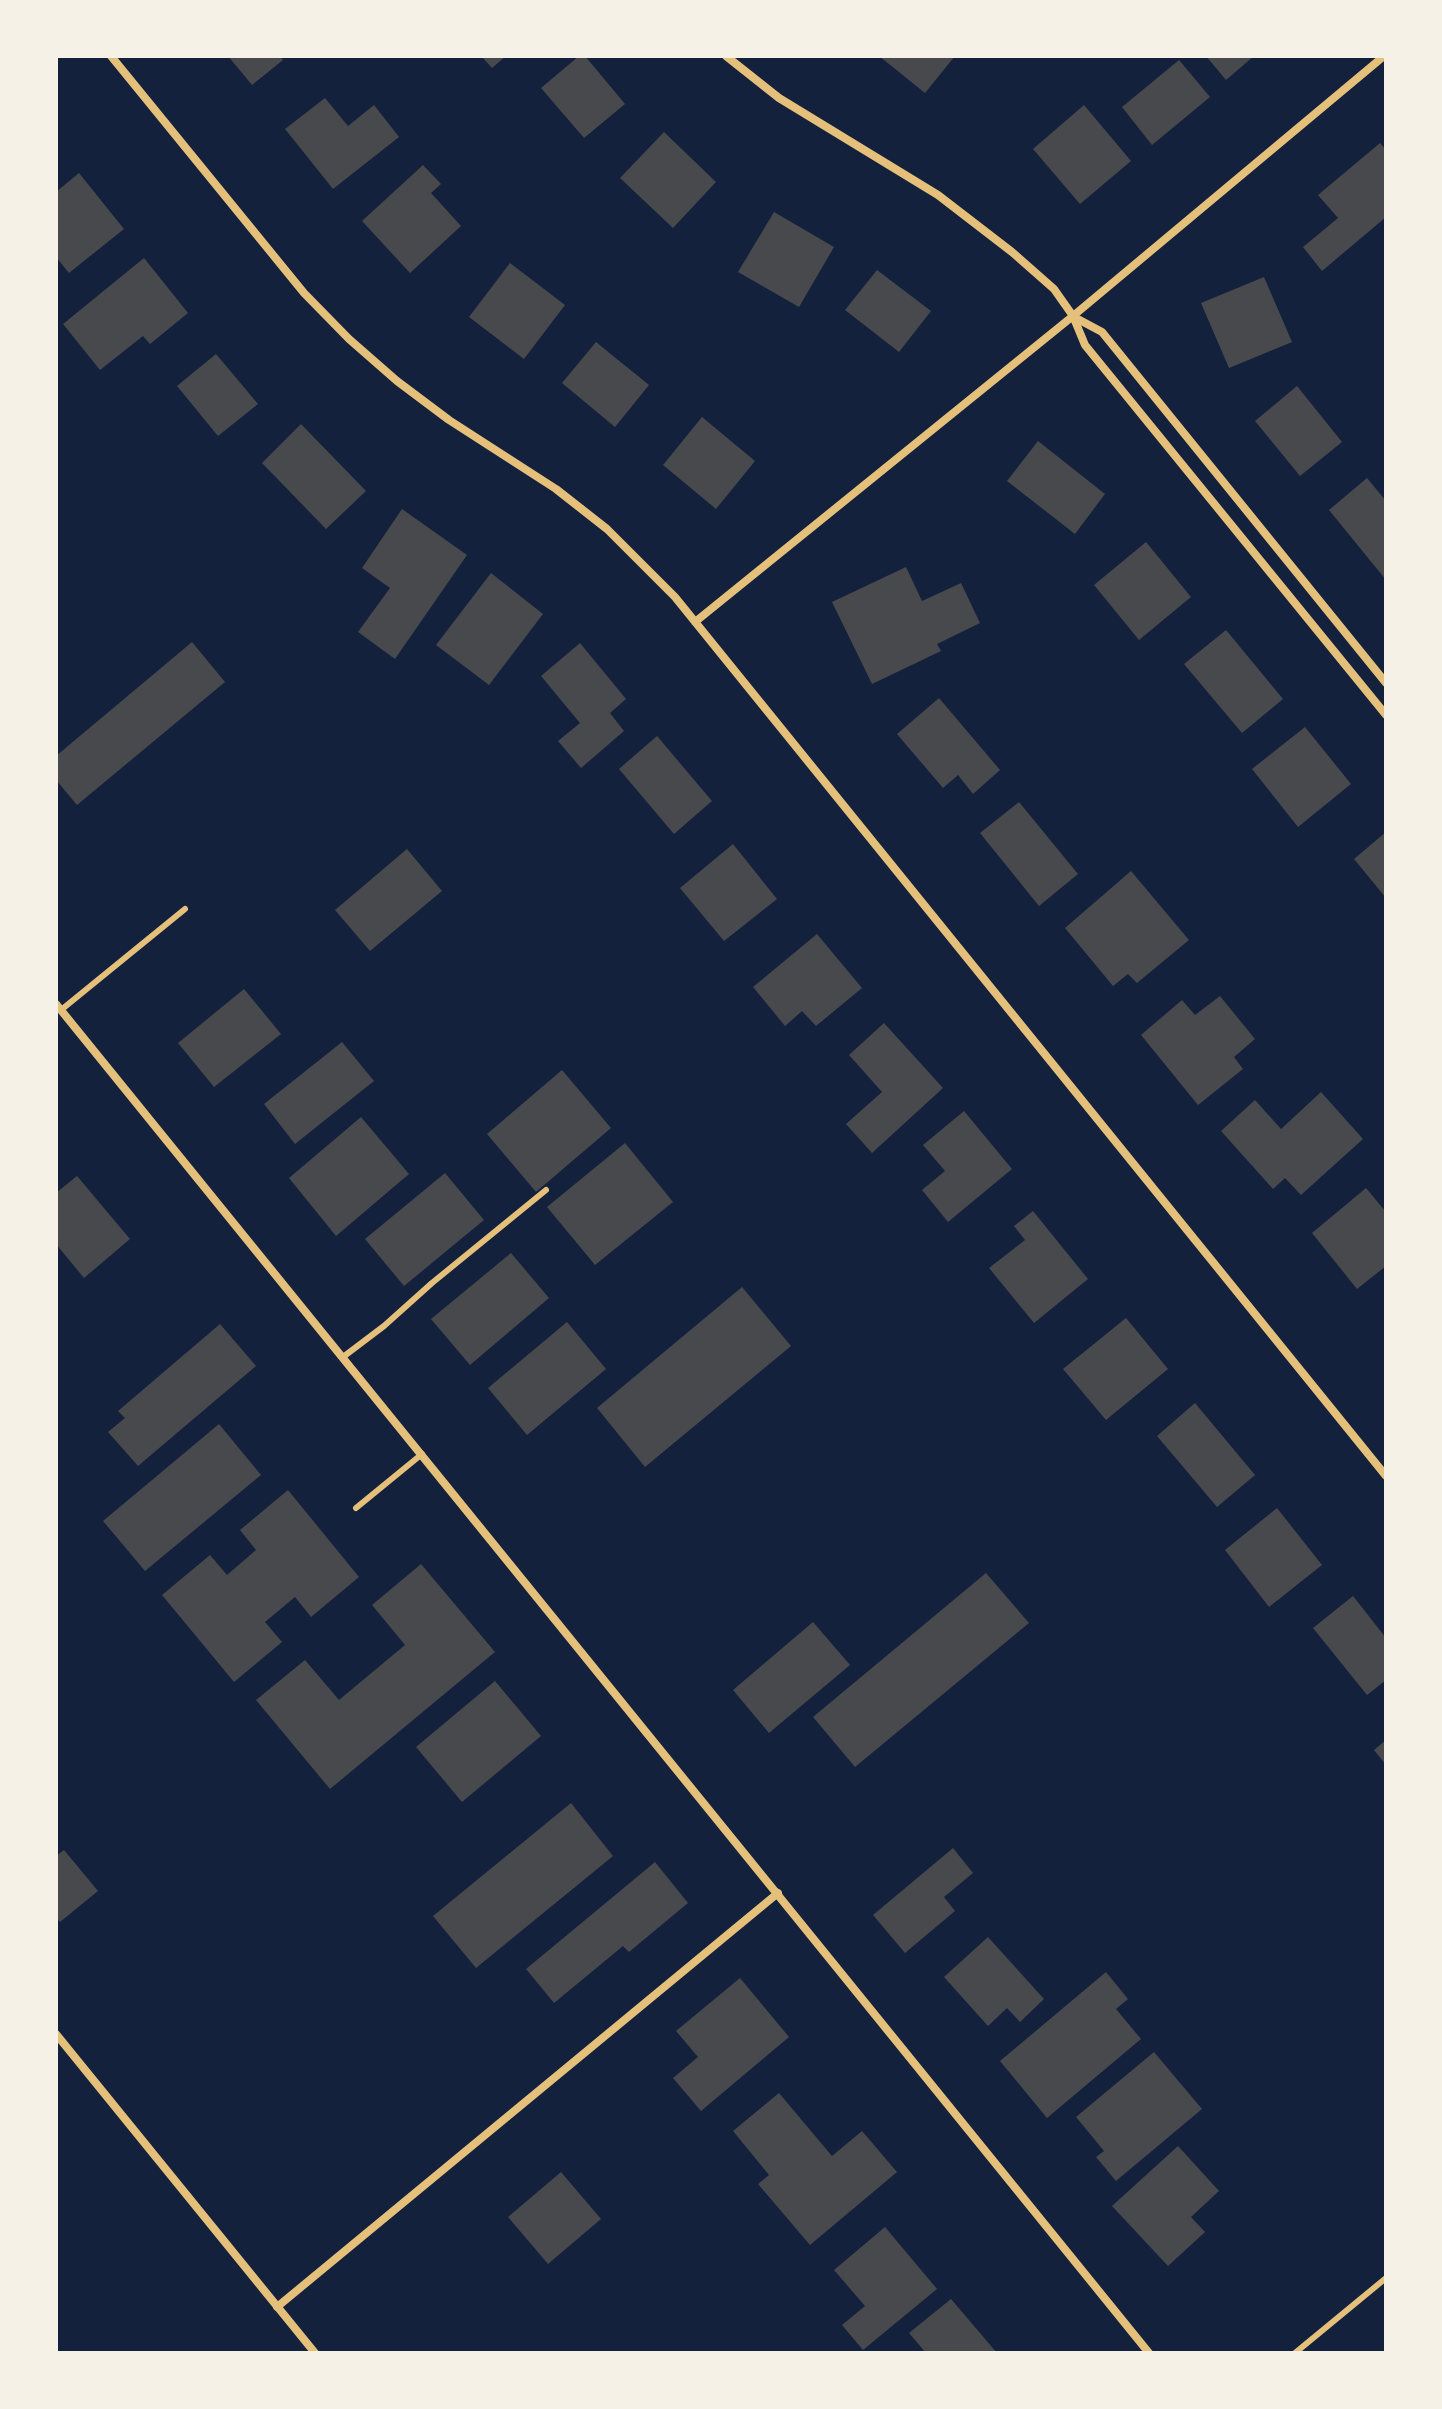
<!DOCTYPE html>
<html>
<head>
<meta charset="utf-8">
<style>
	body { margin:0 }
	#map { position:relative; width:1442px; height:2409px; overflow:hidden; background:#14213d; font-family:"Work Sans",sans-serif }
	canvas { display:block }
	.frame { position:absolute; inset:0; border:58px solid #f6f1e7; pointer-events:none }
</style>
</head>
<body>
<div id="map">
<canvas width="1442" height="2409"></canvas>
<div class="frame"></div>
</div>
<script>
const context = document.querySelector('canvas').getContext('2d');
context.lineJoin = 'round';
function fillPath(path, color) { context.fillStyle = color; context.fill(path, 'evenodd'); }
function trace(path, color, width, dash) { context.strokeStyle = color; context.lineWidth = width; context.lineCap = dash ? 'butt' : 'round'; context.setLineDash(dash || []); context.stroke(path); }
const building = new Path2D(`
	M228,56H280L283,60L252,85Z
	M481,56H506L492,68Z
	M579,56H585L625,104L584,138L541,88Z
	M879,56H955L925,93Z
	M1206,56H1254L1226,80Z
	M1179,60L1210,97L1152,145L1122,107Z
	M325,98L348,126L374,105L399,137L333,189L285,129Z
	M1084,105L1131,161L1080,204L1033,149Z
	M664,132L716,182L673,228L620,178Z
	M1380,143L1386,150V217L1322,271L1303,247L1338,218L1318,195Z
	M423,165L441,184L431,193L461,226L410,273L362,221Z
	M79,173L124,229L69,273L56,257V192Z
	M774,212L834,247L799,307L738,272Z
	M144,258L188,313L150,344L143,336L100,370L63,324Z
	M510,263L565,305L524,359L469,317Z
	M877,270L931,311L899,352L845,310Z
	M1264,277L1292,342L1229,368L1201,303Z
	M596,342L649,385L615,427L562,383Z
	M216,354L258,404L218,436L177,386Z
	M1297,386L1342,442L1300,476L1255,421Z
	M702,417L755,461L716,509L663,465Z
	M301,424L366,491L326,529L262,463Z
	M1038,441L1105,494L1075,534L1007,481Z
	M1367,478L1386,501V580L1329,510Z
	M402,509L467,555L395,659L358,632L390,588L362,568Z
	M1146,542L1191,597L1139,640L1094,585Z
	M906,567L922,601L961,583L980,623L937,644L941,651L872,684L832,602Z
	M491,573L543,614L489,685L436,645Z
	M1226,630L1283,699L1242,733L1184,664Z
	M192,642L225,682L77,805L56,780V756Z
	M580,643L626,699L610,713L624,731L581,768L558,741L580,723L541,676Z
	M939,698L1000,770L973,794L958,775L943,788L897,734Z
	M1305,727L1351,784L1298,827L1252,769Z
	M657,736L712,801L674,834L619,769Z
	M1019,802L1078,874L1039,906L980,833Z
	M1386,832V898L1354,859Z
	M733,844L777,899L724,941L680,888Z
	M407,849L442,891L370,951L335,910Z
	M1131,871L1189,940L1137,983L1128,974L1113,986L1065,928Z
	M817,934L862,988L816,1026L802,1011L785,1026L753,987Z
	M244,989L281,1034L214,1087L178,1043Z
	M1220,996L1255,1039L1234,1057L1243,1069L1198,1105L1141,1035L1182,1000L1195,1015Z
	M884,1023L943,1088L872,1153L846,1124L882,1092L849,1055Z
	M342,1042L374,1081L295,1144L264,1104Z
	M562,1070L611,1128L536,1192L487,1134Z
	M1321,1092L1363,1139L1301,1195L1285,1178L1273,1189L1221,1131L1255,1100L1281,1129Z
	M964,1111L1012,1169L948,1222L922,1190L945,1171L923,1145Z
	M361,1117L409,1174L336,1236L289,1178Z
	M625,1143L673,1202L595,1265L547,1207Z
	M445,1173L484,1220L404,1286L365,1239Z
	M77,1176L130,1239L84,1278L56,1244V1193Z
	M1366,1188L1386,1212V1266L1357,1289L1312,1233Z
	M1033,1211L1088,1279L1034,1323L989,1268L1025,1240L1014,1226Z
	M511,1253L549,1298L470,1365L431,1319Z
	M742,1287L791,1346L645,1467L597,1408Z
	M1126,1318L1168,1369L1106,1420L1063,1369Z
	M567,1322L606,1369L527,1435L488,1388Z
	M220,1324L256,1366L138,1466L108,1432L125,1418L118,1411Z
	M1195,1403L1255,1475L1217,1507L1157,1436Z
	M219,1424L261,1475L145,1571L103,1521Z
	M288,1490L359,1577L311,1617L295,1597L265,1622L282,1642L234,1682L162,1595L210,1555L227,1575L256,1550L240,1530Z
	M1277,1508L1322,1565L1269,1607L1225,1550Z
	M421,1564L495,1652L330,1789L256,1700L305,1660L339,1700L405,1645L372,1605Z
	M986,1573L1029,1623L855,1767L813,1717Z
	M1353,1596L1386,1638V1680L1367,1695L1313,1628Z
	M813,1622L850,1665L769,1733L733,1690Z
	M495,1681L541,1736L462,1802L416,1747Z
	M1386,1740V1765L1374,1750Z
	M571,1803L613,1856L476,1968L433,1916Z
	M953,1848L973,1873L944,1897L955,1911L905,1953L873,1915Z
	M64,1850L98,1891L60,1922L56,1918V1856Z
	M655,1862L688,1903L629,1952L623,1946L554,2003L526,1969Z
	M988,1937L1044,1999L1020,2022L1007,2008L988,2026L944,1977Z
	M1106,1972L1128,1999L1116,2009L1141,2039L1047,2118L1000,2061Z
	M740,1978L789,2037L701,2111L673,2078L698,2057L676,2031Z
	M1154,2052L1202,2109L1116,2181L1096,2157L1104,2151L1076,2117Z
	M779,2093L832,2156L862,2131L897,2172L810,2245L758,2184L769,2175L733,2131Z
	M1178,2146L1219,2191L1191,2217L1205,2232L1168,2266L1112,2206Z
	M561,2172L601,2219L548,2264L508,2217Z
	M885,2227L937,2289L863,2350L842,2325L865,2306L834,2270Z
	M951,2299L997,2353H926L909,2333Z`);
const service = new Path2D(`
	M61,1010L185,909
	M343,1357L384,1326L432,1283L546,1190
	M356,1508L422,1454
	M1295,2353L1386,2278`);
const minor = new Path2D(`
	M111,56L304,293L349,339L397,381L449,420L556,489L607,529L675,597L1386,1476
	M726,56L779,98L938,195L1012,252L1054,289L1073,316L1085,345L1386,715
	M1074,317L1102,332L1386,683
	M695,622L1073,316L1384,56
	M56,1004L1149,2353
	M56,2034L315,2353
	M277,2307L778,1893`);
fillPath(building, '#48494c');
trace(service, '#e5c07b', 6);
trace(minor, '#e5c07b', 8);
</script>
</body>
</html>
